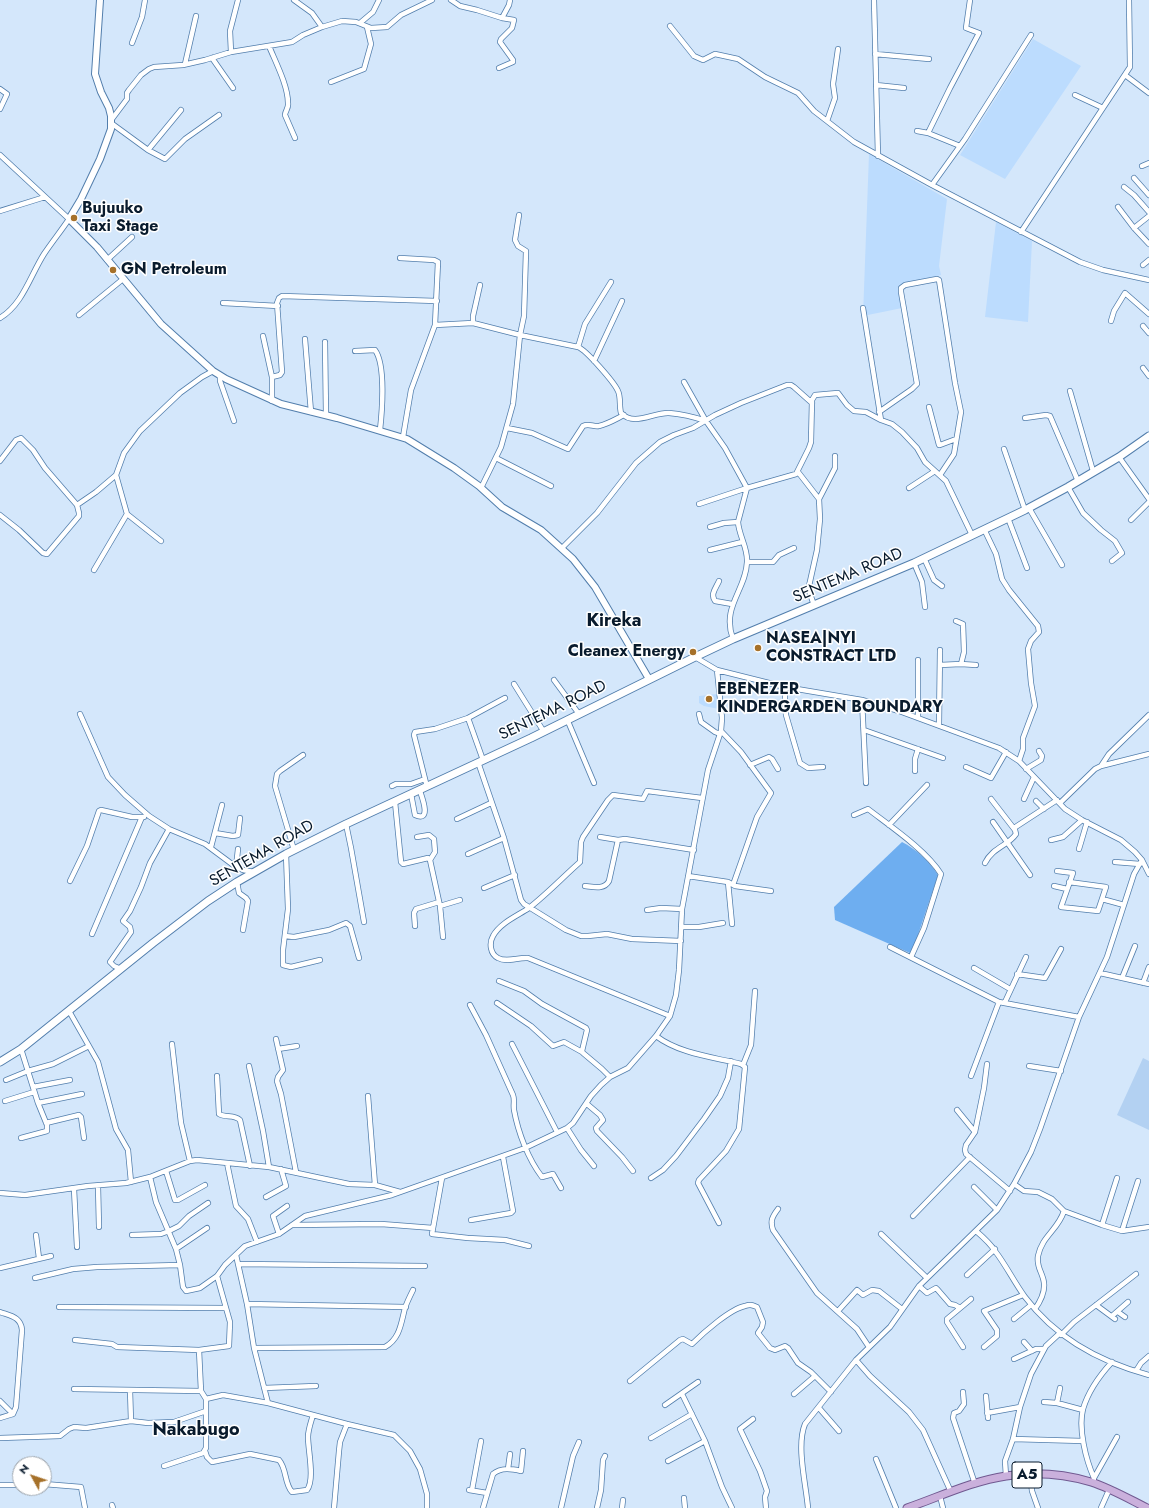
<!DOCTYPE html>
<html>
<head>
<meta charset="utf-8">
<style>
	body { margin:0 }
	#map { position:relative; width:1149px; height:1508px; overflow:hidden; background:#d4e7fb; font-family:Jost,sans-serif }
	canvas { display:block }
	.north { position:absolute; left:12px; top:1456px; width:40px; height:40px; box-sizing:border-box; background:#fff; border:1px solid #9da4ab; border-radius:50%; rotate:310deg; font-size:11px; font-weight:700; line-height:16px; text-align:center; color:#091b2d }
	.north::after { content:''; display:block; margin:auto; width:14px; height:18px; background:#a6712a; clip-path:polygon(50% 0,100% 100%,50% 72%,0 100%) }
</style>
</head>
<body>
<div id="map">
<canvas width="1149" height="1508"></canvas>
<div class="north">N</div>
</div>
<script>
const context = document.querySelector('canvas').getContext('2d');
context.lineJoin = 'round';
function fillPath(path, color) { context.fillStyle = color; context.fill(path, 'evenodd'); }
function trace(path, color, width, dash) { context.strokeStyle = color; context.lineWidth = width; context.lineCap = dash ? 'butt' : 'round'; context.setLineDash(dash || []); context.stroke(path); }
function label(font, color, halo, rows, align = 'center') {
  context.font = font + ' Jost,sans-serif'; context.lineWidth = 3; context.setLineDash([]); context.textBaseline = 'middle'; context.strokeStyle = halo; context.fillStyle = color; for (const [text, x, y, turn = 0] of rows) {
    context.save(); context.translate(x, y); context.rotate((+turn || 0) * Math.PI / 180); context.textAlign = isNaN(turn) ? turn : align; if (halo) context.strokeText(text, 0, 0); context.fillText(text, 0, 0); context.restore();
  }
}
const built = new Path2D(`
	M1033,39L1081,66L1005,179L960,155Z
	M869,154L947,199L939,266L941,275L899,286L902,308L863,316Z
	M996,222L1032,241L1028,322L985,317Z
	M717,694L719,709L704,706L699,703V696Z`);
const green = new Path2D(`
	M1143,1058L1149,1061V1130L1117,1115Z`);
const forest = new Path2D(`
	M902,842C916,849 929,861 938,875L916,941L910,953L835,920L834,907Z`);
const stream = new Path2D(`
	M96,11L97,0
	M95,30L96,17`);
const minor = new Path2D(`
	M294,0L312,13L322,27
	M451,0L460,6L477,10L502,18L514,20L512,28L501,39L500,42L513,60V62L499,68
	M874,0L878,156
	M502,18L509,5L510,0
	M360,23L373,12L379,0
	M670,26L694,56L703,60L715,54L738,59L765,77L798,93L814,111L854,142L932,185L1080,262L1103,270L1149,280
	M132,43L142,17L145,0
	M269,46C276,63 288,86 288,103C289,108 285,111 285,115L295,138
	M231,52L230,31L238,0
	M875,54L929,59
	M212,58L233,88
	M185,64L196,16
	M1125,75L1149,93
	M331,82L364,69L371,44L367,27
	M876,85L904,88
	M0,89L7,94L0,109
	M1075,95L1103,108
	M112,119L127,99V93L129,90L141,75L149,69L154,67L183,65L205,60L231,52L292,42L303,35L322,27L342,21L356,22L371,28L387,27L401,15L432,0
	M827,121L835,98L833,84L838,49
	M111,123L148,150L181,110
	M917,131L928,133L960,146
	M928,133L950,88L979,33L966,28L970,0
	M148,150L165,159L185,139L219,115
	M0,155L69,219C61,231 52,242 44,254C30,276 23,304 0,318
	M1142,166L1149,163
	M1134,178L1149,195
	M932,185L965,139L1031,35
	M1124,187L1134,195L1149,212
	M1118,207L1134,228L1149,244
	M0,211L45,197
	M1134,228L1149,216
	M1021,232L1130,67L1129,0
	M400,258L434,260L438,262L435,325L411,390L403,437
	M107,260L132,237
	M1143,265L1149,260
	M223,303L278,306
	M863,308L881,420L892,424L902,432L917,448L925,462L946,481L972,535
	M79,315L123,279
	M1111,321L1114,311L1125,293L1149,314
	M473,323V316L480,285
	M435,325L473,323L520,335L578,347C586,350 614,382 618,391C621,397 619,406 621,413C634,427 654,412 669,413C682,414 694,417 706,421
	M1143,326L1149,333
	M263,336L272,377V401
	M305,339L311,412
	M325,342L326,415
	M578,347L585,324L611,282
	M355,351L375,350C386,365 382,412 380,430
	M594,361L622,301
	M1143,368L1149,376
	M220,375V381L234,421
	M272,377L280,375L282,372L277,303L279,298L282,296L437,301
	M684,382L706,421L725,448L747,488L738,522C739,536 748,548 747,562C746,590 721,607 733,639
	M1070,391L1093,471
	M929,407L939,445H940L956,439
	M879,412L912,389L917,384L901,292V288L905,285L937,279L939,280L955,383L961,412L954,454L940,475
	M1025,418L1046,415L1050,416L1078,481
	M507,428L532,433L568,449L583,426C589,423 593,427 599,426C608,424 616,419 624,415
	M1004,449L1025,510
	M1119,457L1149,499
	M496,458L551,486
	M0,461L16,440L21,438L33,450L45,468L77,505
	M798,472L819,499
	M1068,487L1083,513L1101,530L1115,541L1122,553L1112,561
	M481,488L501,447L513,404L520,335L524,316L526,251L518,246L515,240L519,215
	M909,488L935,471
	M699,504L747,488L796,474L809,448L811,442L812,400L815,395L838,393L847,405L854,411L866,412L881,420
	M1029,508L1062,565
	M0,515L19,530L43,553L47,554L79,516V513L77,505L96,492L116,475
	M1008,518L1027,568
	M1131,520L1149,502
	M710,527L724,523L738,522
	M984,529L996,554L1002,579L1009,590L1038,626L1039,632L1031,641L1028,649L1031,683L1035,706L1023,738V749L1019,761
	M161,541L127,514L116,475L124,453L140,431L180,393L202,377L213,371
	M562,548L597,513L636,463L660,442L674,435L693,428L715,415L741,403L787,385H791L794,387L812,403
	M710,550L742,542
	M924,558L934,580L942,586
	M747,562H773L779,555L794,548
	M914,563L922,582L925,607
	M94,570L127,514
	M719,581C716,588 710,594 715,601L732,604
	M814,605L809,591V586L817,550L820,519L819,499L835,468V456
	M695,657L717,670L785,687L862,700L899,711L999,748L1019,761L1065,809L1082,820L1121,840L1135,852L1142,860L1149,874
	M918,660V718
	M961,664L976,665
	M940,665L961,664L964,652L963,624L956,621
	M554,680L579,714
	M514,684L544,732
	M785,687V707L786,715L800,763L808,768L823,767
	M862,700L866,783
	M80,714L108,777L125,795L149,816L169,829L205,844L236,867L243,870L254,872
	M699,714L701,722L715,732L720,734
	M468,718L505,698
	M567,719L594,783
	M939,725L940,650
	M864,730L943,758
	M721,731L741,752L771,793L757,817L733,885
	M478,762L504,838L521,900L524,904L566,930L581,936H588L607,934L632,939L681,941
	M750,765L769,757L772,759L778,769
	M1101,766L1109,754L1149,715
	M966,767L991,778L1006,752
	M1026,769L1041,760L1042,756L1039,751
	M915,771V759L918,749
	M392,786L396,784H411L425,779
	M427,787L414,735L415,732L435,729L468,718L483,760
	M411,794L415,815C432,823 422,797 420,791
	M1024,799L1034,777
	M1036,801L1044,809
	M395,802L401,862L403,864L428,858L430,860L440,906L443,937
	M1060,803L1095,769L1101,766L1149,754
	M854,815L868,809C890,826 926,850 941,874L924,928L911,957
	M457,819L491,803
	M993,822L1030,875
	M346,824L351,848L364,922
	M889,825L927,785
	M1014,828L1057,800
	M215,833L233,836L238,835L240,818
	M417,837L429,835L434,839L435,852L430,860
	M600,837L618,840
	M1051,840L1063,837L1082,820
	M211,847L222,805
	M1079,849L1087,822
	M294,850L275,786L277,774L280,771L303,755
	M286,854L288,909L283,950V965L291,967L320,960
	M468,854L504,838
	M1115,862L1140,864
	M985,863C993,847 1008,846 1016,834L1015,830L991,799
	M236,867L238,849
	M1057,871L1073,873L1061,907L1098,911L1106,887L1069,882
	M688,876L728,882L735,886L771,891
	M70,881L87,846L99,811L101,810L132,817H144
	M237,882L239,893L246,898L248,901L243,930
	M728,882L732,924
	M585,886C594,887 604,890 609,881L618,840L625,839L694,850
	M1054,886L1067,889
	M484,888L515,875
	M1102,899L1124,905
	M440,906L460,900
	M647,910L661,908L682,909
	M415,926L414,913L416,909L439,902
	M681,927H699L723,923
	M92,934L142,817
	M285,936L294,937L329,930L346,923L350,926L359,958
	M890,947L999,1002L1079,1017
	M974,968L1010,989
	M121,969L114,966L110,962L131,932L130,927L123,921L130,911L141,887L150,863L169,829
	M1100,973L1149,984
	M1017,974L1045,978L1061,949
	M1122,978L1135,946
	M499,981L524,991L542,1004L586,1028L587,1030L582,1051L583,1053L602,1069L610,1077
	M1143,983L1149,967
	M1005,1002L1026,957
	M497,1003L531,1026L553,1046L564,1042L582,1052
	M470,1005L486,1035L513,1095C515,1100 513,1104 514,1110C518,1132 528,1159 542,1177L553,1174L561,1188
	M69,1011L98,1062L116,1129L128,1150L131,1182
	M670,1016L528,958C518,957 507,963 498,958C490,954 489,943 493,936C500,923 517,916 529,908C547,894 563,877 580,862L581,842L583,837L608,800L613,795L643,799L647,791L702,798
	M656,1036C680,1054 713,1057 741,1064L745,1067L739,1129L726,1151L699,1180L698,1183L719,1223
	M276,1039L283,1070L278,1077L277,1081L281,1094L296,1172
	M172,1044L181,1123L190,1161
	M512,1044L557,1132
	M21,1049L38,1103L82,1094
	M278,1049L297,1046
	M987,1064L984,1088L975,1132L966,1145L965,1150L966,1154L1010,1191
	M743,1065L751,1045L755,991
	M249,1066L263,1131L269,1167
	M1029,1066L1061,1071
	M217,1076L219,1114C226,1118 234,1114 240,1120L250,1166
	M971,1076L999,1002
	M6,1080L28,1071L53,1064L89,1046
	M33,1087L70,1080
	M368,1096L375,1185
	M5,1101L34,1092
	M587,1104L600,1115L603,1120L596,1128L597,1131L622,1157L633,1171
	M957,1110L975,1132
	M46,1123L79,1115L81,1117L84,1138
	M567,1128L581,1150L594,1166
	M21,1138L47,1131V1125L38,1103
	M227,1163L236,1206L248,1219L257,1242
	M166,1171L175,1200H178L205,1185
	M150,1177L156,1202L176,1249L180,1265L183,1287L186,1291L200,1288L217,1276L225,1265L245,1246L279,1234L305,1216L392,1195L525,1148L567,1128L573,1123L591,1096L601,1085L610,1077L628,1068L656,1036L670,1016L676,995L679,970L682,909L705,786L708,770L721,731L722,718L717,670
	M442,1178L432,1234L468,1238L505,1240L529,1246
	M651,1178L663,1170L676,1156L704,1119L720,1096L728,1078L731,1061
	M1014,1184L1024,1191L1038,1192L1052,1199L1064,1211L1102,1225L1122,1231L1149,1227
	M98,1186L99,1227
	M974,1187L997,1210
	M74,1189L77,1247
	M0,1193L25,1195L88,1186L126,1183L150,1177L190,1161L197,1160L269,1167L330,1180L349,1184L375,1185L400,1192
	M266,1197L286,1186L281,1169
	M778,1209C772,1217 770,1221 773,1230L817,1293L857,1329L869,1347
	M913,1216L970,1157
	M471,1220L511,1213L513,1211L503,1157
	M292,1225L381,1224L433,1228
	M1102,1225L1117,1178
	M976,1231C983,1237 990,1243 995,1251C1006,1265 1014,1282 1025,1297C1055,1337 1100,1362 1149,1375
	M1122,1231L1138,1181
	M279,1234L273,1216L287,1206
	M881,1234L927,1278
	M36,1235L39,1258
	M132,1235L161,1234L169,1231L179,1226L189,1216L208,1203
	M176,1249L207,1228
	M236,1255L247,1304L254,1348L268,1403
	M238,1264L425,1266
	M0,1268L51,1256
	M967,1275L995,1249
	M35,1278L73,1269L97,1267L180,1265
	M919,1286L927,1293L936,1288L937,1289L950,1304L955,1305L960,1308
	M247,1304L406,1307
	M1096,1305L1115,1319
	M59,1307L226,1308
	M1035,1309C1040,1302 1045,1292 1044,1283C1043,1273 1036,1267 1038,1256C1042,1236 1058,1230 1064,1211
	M838,1311L857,1290L863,1295L872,1290L879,1291L902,1309
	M0,1312C11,1316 21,1317 22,1330L16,1407L13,1414L0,1418
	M1118,1312L1125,1317
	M1112,1316L1128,1302
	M1014,1319L1031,1305
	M1061,1335L1074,1322L1136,1274
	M75,1340L112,1344L117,1347L199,1350L229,1346L230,1322L217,1276
	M1024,1342L1032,1351
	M963,1347L947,1322V1319L971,1299
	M984,1347L997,1336V1330L984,1311L1023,1295
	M254,1348L385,1347C400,1339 401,1323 405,1308C407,1302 410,1296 413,1290
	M1014,1359L1036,1349H1044
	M856,1360L870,1376L909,1412L923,1430L951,1492
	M1136,1371L1141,1363L1149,1356
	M630,1381L680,1340L683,1339L692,1344C703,1333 730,1309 745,1306C750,1304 752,1305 757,1307L763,1322L762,1327L758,1333L770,1348L775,1350L785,1346L788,1348L798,1363L811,1372L831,1392
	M264,1388L316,1386
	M74,1389L201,1391
	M130,1390L131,1421
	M963,1392L964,1404L959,1411L954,1413L953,1418L975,1484
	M682,1394L705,1441L722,1487L732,1508
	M794,1394L815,1376
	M986,1396L988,1418
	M206,1399L223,1395L268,1403L347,1424L394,1435L410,1451L420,1469L427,1494V1508
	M0,1401L13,1414
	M1044,1402L1057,1403L1083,1410
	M1057,1403L1060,1388
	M665,1405L698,1382
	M819,1408L839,1431
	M987,1413L1020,1407
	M753,1419L740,1429L760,1471L767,1491L765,1497L766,1508
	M0,1438L60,1436L69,1429L74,1427L86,1428L131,1421L148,1423L174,1422L206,1411
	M651,1438L692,1414
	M1013,1439L1083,1441
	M205,1451L207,1457L212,1462L250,1454L279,1460C287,1469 284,1483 292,1492L307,1490C315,1480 308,1450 308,1437C308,1430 311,1422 313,1415
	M876,1459L896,1508
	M668,1461L705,1441
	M164,1466L203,1453L206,1448V1399L201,1391L199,1350
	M508,1469L510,1454
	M1030,1475L1032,1491L1038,1508
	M1006,1476L1005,1461L1013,1439L1020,1407L1031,1374L1046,1346L1060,1333
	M1094,1478L1117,1437
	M1093,1483L1094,1478C1086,1460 1078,1429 1083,1409C1088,1392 1100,1375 1112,1362
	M44,1484L81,1487L85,1508
	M0,1485H20
	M469,1490L487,1493
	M472,1490L481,1441
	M940,1496L943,1508
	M684,1498L685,1508
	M112,1505L113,1508
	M334,1508L339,1451L340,1442L347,1424
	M483,1508L493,1474C501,1467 512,1469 521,1471L523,1451
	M561,1508L573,1456L579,1442
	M597,1508L601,1490L603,1460L605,1456
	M622,1508L623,1500
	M808,1508C806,1484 796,1446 805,1424L856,1360L890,1327L919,1286L997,1210L1014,1184L1031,1152L1040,1129L1079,1017L1107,957L1134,874L1142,860
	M1101,1508L1109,1490`);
const tertiary = new Path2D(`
	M100,0L95,74L101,92L109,108L111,116V129L100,159L81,199L69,219L97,247L161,324L213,371L226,379L281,404L337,418L407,439L454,468L479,486L502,507L541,530L573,559L595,587L649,679`);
const secondary = new Path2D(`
	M0,1062L21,1049L153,943L208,901L237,882L286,854L346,824L531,738L695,657L733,639L914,563L1025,510L1068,487L1119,457L1149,436`);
const primary = new Path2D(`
	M907,1508C939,1497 972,1481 1006,1476C1033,1472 1064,1474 1091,1482C1110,1488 1129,1499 1147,1508`);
const markers = [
	[74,218,4,"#a6712a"],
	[113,270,4,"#a6712a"],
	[758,648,4,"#a6712a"],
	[693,652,4,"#a6712a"],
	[709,699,4,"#a6712a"]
];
const shields = [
	[1027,1475,30]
];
const shieldNames = [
	["A5",1027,1475]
];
const poiNames = [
	["Bujuuko",82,209],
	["Taxi Stage",82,227],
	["GN Petroleum",121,270],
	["NASEA|NYI",766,639],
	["CONSTRACT LTD",766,657],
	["Cleanex Energy",685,652,"right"],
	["EBENEZER",717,690],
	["KINDERGARDEN BOUNDARY",717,708]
];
const streetNames = [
	["SENTEMA ROAD",848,576,-23],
	["SENTEMA ROAD",553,711,-26],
	["SENTEMA ROAD",262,854,-30]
];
const quarterNames = [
	["Kireka",614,622],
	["Nakabugo",196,1431]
];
fillPath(built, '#bcdcfe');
fillPath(green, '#b3d1f2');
fillPath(forest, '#6eaef0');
trace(stream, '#52a6f8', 1);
trace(minor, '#527eac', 6);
trace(tertiary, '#527eac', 8);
trace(secondary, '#527eac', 9);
trace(primary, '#705990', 9);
trace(minor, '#fff', 4.5);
trace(tertiary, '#fff', 6);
trace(secondary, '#fff', 7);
trace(primary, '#cab0dc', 7);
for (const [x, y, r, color] of markers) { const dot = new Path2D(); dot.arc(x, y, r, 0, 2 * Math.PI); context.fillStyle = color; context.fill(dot); trace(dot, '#fff', 1.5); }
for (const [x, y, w] of shields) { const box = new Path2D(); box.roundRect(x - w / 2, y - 13, w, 26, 3); context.fillStyle = '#fff'; context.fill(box); trace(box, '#091b2d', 1); }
label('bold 15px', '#091b2d', null, shieldNames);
label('bold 16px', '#091b2d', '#fff', poiNames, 'left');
label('16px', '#091b2d', '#fff', streetNames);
label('bold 18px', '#091b2d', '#fff', quarterNames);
</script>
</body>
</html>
